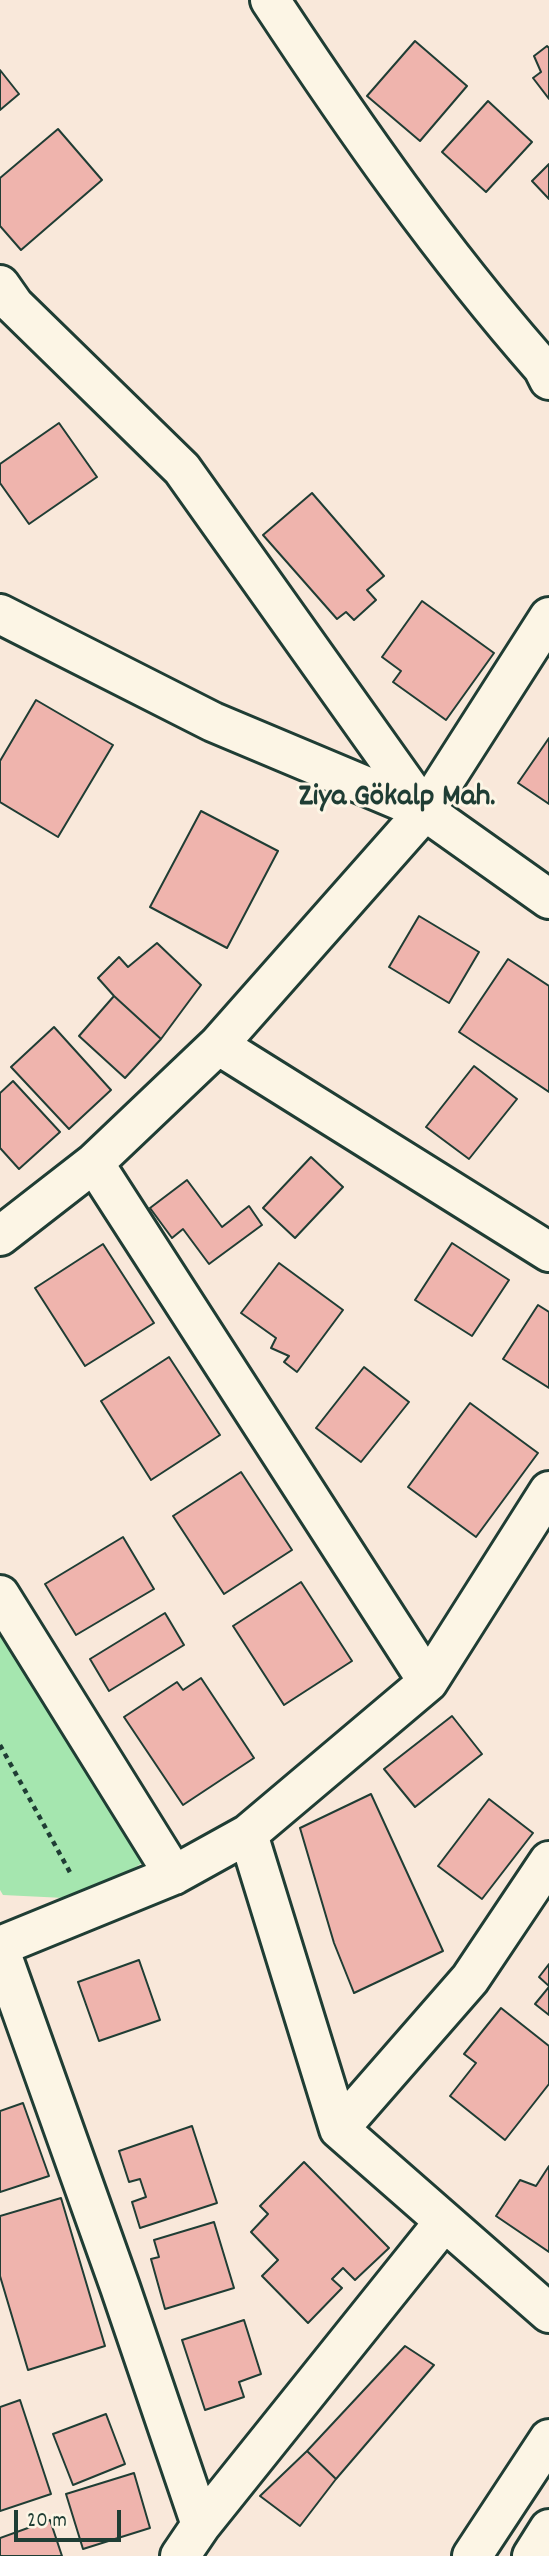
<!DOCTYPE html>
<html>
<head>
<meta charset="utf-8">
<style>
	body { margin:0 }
	#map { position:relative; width:549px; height:2556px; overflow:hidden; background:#f9e8da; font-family:Dekko,sans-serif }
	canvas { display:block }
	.scale { position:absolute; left:14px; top:2510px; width:107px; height:32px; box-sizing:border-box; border:4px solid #1f3d34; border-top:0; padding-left:9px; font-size:21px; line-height:24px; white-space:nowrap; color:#1f3d34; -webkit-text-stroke:5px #fcf5e5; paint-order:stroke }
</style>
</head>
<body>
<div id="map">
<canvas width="549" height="2556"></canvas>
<div class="scale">20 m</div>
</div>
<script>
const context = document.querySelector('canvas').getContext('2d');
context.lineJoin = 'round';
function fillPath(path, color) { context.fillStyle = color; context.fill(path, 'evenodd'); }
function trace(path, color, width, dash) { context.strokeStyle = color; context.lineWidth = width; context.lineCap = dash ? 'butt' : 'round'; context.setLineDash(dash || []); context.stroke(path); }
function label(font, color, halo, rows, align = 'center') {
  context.font = font + ' Dekko,sans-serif'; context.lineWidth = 6; context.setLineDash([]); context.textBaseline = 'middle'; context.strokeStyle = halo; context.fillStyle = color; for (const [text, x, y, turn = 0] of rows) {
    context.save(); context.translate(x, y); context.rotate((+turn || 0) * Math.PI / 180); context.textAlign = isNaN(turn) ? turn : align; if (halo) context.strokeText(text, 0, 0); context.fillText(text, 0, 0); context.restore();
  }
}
const green = new Path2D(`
	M0,1630L142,1863L85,1899L3,1895L0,1890Z`);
const building = new Path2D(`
	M415,41L467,86L420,141L367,96Z
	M547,46L549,48V99L533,78L541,72L534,56Z
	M0,70L19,94L0,110Z
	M488,101L532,142L486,192L442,152Z
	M58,129L102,180L21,250L0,226V178Z
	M549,164V199L532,181Z
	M59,423L97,477L29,524L0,483V464Z
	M312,493L384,576L367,590L376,600L354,620L346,612L337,619L263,535Z
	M422,601L494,653L446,720L393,682L401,671L382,657Z
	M36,700L113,745L58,837L0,802V761Z
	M549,738V804L518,783Z
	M201,811L278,851L227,948L150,907Z
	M419,916L479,952L449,1003L389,967Z
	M157,943L201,985L161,1039L114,996L98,978L119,957L128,967Z
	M508,959L549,986V1092L459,1032Z
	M114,996L161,1039L125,1078L79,1036Z
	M54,1027L111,1090L69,1129L11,1067Z
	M474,1066L517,1099L469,1159L426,1127Z
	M13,1081L60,1132L19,1169L0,1148V1093Z
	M311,1157L343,1187L295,1238L263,1208Z
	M187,1180L222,1227L249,1206L262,1225L209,1264L183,1229L172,1238L150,1208Z
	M452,1243L509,1280L472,1336L415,1300Z
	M103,1244L154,1323L85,1366L35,1288Z
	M279,1263L343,1310L297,1372L284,1362L289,1356L271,1348L276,1338L241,1313Z
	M538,1305L549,1312V1388L503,1359Z
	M169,1357L220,1435L151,1480L101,1401Z
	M364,1367L409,1402L361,1462L316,1428Z
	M470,1403L538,1453L476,1537L408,1487Z
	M241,1472L292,1550L224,1594L173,1516Z
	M123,1537L154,1589L76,1635L45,1584Z
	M301,1582L352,1661L284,1705L233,1626Z
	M165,1613L184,1645L109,1691L90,1659Z
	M201,1678L254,1758L183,1805L124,1717L177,1682L183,1690Z
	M452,1716L482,1754L415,1807L384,1769Z
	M371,1794L443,1951L354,1993L334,1943L300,1828Z
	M489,1799L533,1833L482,1899L438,1866Z
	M139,1960L160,2020L99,2041L78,1982Z
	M549,1964V1986L539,1977Z
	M549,1987V2015L535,2004Z
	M501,2008L549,2046V2084L505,2140L450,2096L476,2063L464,2054Z
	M23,2103L49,2176L0,2192V2111Z
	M192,2126L217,2203L140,2228L132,2202L146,2197L140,2179L129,2182L119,2151Z
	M304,2162L389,2248L355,2280L343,2268L332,2279L342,2288L308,2323L262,2276L278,2260L251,2232L268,2214L260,2206Z
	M549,2166V2252L496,2216L520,2180L536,2186Z
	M61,2198L105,2346L28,2370L0,2276V2216Z
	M214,2222L234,2288L165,2309L151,2259L159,2257L154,2240Z
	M244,2320L261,2374L239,2382L244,2397L205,2410L182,2340Z
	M405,2346L434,2365L336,2479L307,2451Z
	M20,2400L51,2494L0,2511V2407Z
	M106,2414L125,2464L73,2485L53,2434Z
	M307,2451L336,2479L300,2526L260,2496Z
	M134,2473L150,2528L83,2549L66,2494Z
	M50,2520L62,2556H0V2538Z`);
const path = new Path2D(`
	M0,1745L72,1876`);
const minor = new Path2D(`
	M270,0C355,129 441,252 543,368L549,380
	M0,285L14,305L182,469L425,811
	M0,614L213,722L425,811L549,899
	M218,1045L549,1252
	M94,1163L428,1682
	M0,1236L94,1163L218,1045L425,811L549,617
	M0,1595L174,1875
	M248,1834L339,2129L549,2313
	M0,1946L174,1875L248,1834L428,1682L549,1491
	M0,1950L120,2287L201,2525
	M339,2129L470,1979L549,1861
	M180,2556L201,2525L444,2222`);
const major = new Path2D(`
	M472,2556L549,2439
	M532,2556L549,2529`);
const districtNames = [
	["Ziya Gökalp Mah.",397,800]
];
fillPath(green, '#a5e6af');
fillPath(building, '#efb4ad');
trace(building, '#1f3d34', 2);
trace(minor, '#1f3d34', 44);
trace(major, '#1f3d34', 44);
trace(path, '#1f3d34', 4.5, [5, 5]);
trace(minor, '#fcf5e5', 38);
trace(major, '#fcf5e5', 38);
label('bold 32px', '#1f3d34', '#fcf5e5', districtNames);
</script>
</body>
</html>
